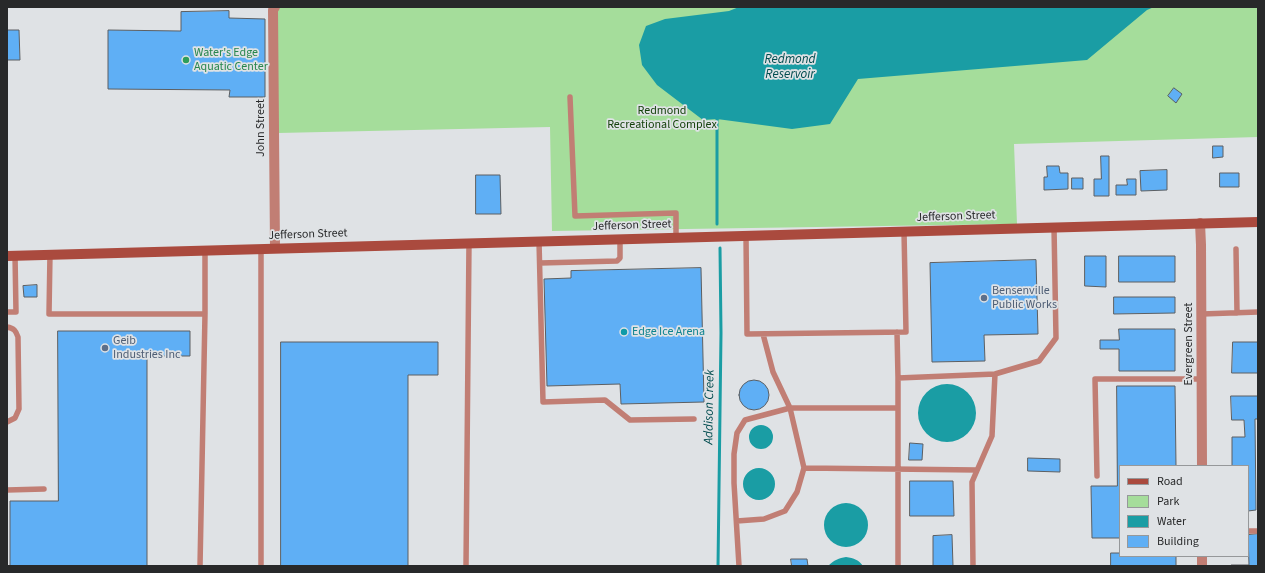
<!DOCTYPE html>
<html>
<head>
<meta charset="utf-8">
<style>
	body { margin:0 }
	#map { position:relative; width:1265px; height:573px; overflow:hidden; background:#dfe2e5; font-family:"Source Sans 3",sans-serif }
	canvas { display:block }
	.frame { position:absolute; inset:0; border:8px solid #28292a; pointer-events:none }
	.legend { position:absolute; left:1119px; top:465px; width:130px; height:92px; box-sizing:border-box; background:#dfe2e5; border:1px solid #96989a; margin:0; padding:5px 7px; list-style:none; font-size:12px; color:#28292a }
	.legend li { display:flex; align-items:center; gap:8px; height:20px }
	.legend b { width:20px; border:1px solid #96989a }
</style>
</head>
<body>
<div id="map">
<canvas width="1265" height="573"></canvas>
<div class="frame"></div>
<ul class="legend">
<li><b style="height:5px;background:#aa4a3e"></b>Road</li>
<li><b style="height:11px;background:#a5dd9b"></b>Park</li>
<li><b style="height:11px;background:#1a9da4"></b>Water</li>
<li><b style="height:11px;background:#5faff5"></b>Building</li>
</ul>
</div>
<script>
const context = document.querySelector('canvas').getContext('2d');
context.lineJoin = 'round';
function fillPath(path, color) { context.fillStyle = color; context.fill(path, 'evenodd'); }
function trace(path, color, width, dash) { context.strokeStyle = color; context.lineWidth = width; context.lineCap = dash ? 'butt' : 'round'; context.setLineDash(dash || []); context.stroke(path); }
function label(font, color, halo, rows, align = 'center') {
  context.font = font + ' "Source Sans 3",sans-serif'; context.lineWidth = 3.5; context.setLineDash([]); context.textBaseline = 'middle'; context.strokeStyle = halo; context.fillStyle = color; for (const [text, x, y, turn = 0] of rows) {
    context.save(); context.translate(x, y); context.rotate((+turn || 0) * Math.PI / 180); context.textAlign = isNaN(turn) ? turn : align; if (halo) context.strokeText(text, 0, 0); context.fillText(text, 0, 0); context.restore();
  }
}
const green = new Path2D(`
	M278,7H1258V137L1014,144L1017,224L552,231L550,127L278,133Z`);
const water = new Path2D(`
	M739,7H1154L1147,10L1087,60L858,79L830,124L792,129L717,119L703,120L657,85L642,65L639,45L646,26L665,19L729,11Z
	M918 413a29 29 0 1 1 58 0a29 29 0 1 1-58 0Z
	M749 437a12 12 0 1 1 24 0a12 12 0 1 1-24 0Z
	M743 484a16 16 0 1 1 32 0a16 16 0 1 1-32 0Z
	M824 525a22 22 0 1 1 44 0a22 22 0 1 1-44 0Z
	M846,557C854,558 859,560 863,566H828C834,560 839,558 846,557Z`);
const stream = new Path2D(`
	M717,224V119L720,117
	M718,566L721,333L720,248`);
const building = new Path2D(`
	M229,11V18L265,19V97H229L230,90L108,89V30L181,31V12Z
	M7,30H19L20,60H7Z
	M1174,88L1182,94L1176,103L1168,96Z
	M1213,146H1223V157L1213,158Z
	M1101,156H1109V196H1094V179H1101Z
	M1047,166H1059L1060,173H1068V189L1044,190V177H1047Z
	M1167,170V190L1141,191L1140,171Z
	M1220,173H1239V187H1220Z
	M476,175H500L501,214H476Z
	M1072,178H1083V189H1072Z
	M1127,179H1136V195H1116V185H1127Z
	M1085,256H1106V287L1085,286Z
	M1119,256H1175V282H1119Z
	M1036,260L1038,334L984,335L985,361L932,362L930,263Z
	M701,268L704,402L621,404L620,384L547,386L544,279L571,278V271Z
	M37,285V297H24L23,286Z
	M1114,297H1175V313L1114,314Z
	M1119,329H1175V371H1119V349H1100V340H1119Z
	M58,331H190V356H147V566H10V501H58Z
	M281,342H438V375H408V566H281Z
	M1233,342H1258V373H1232Z
	M739 395a15 15 0 1 1 30 0a15 15 0 1 1-30 0Z
	M1117,386H1175L1176,466H1120V538H1092L1091,486H1117Z
	M1231,396H1258V419H1255L1256,510L1248,511V466H1232V437H1245L1244,420H1232Z
	M910,443L923,444L922,460H909Z
	M1028,458L1060,459V472L1028,471Z
	M910,481H953L954,516H910Z
	M1258,534V566H1231V565H1249L1248,535Z
	M952,535L953,566H933V536Z
	M1111,553H1120V556H1176V566H1111Z
	M791,559H807L808,566H792Z`);
const lane = new Path2D(`
	M570,97L575,216L676,213V237
	M746,236L747,334L906,332L904,231
	M539,241L543,402L605,400L630,420L694,419
	M1236,249L1237,313
	M50,254L49,314H205V250
	M540,263L617,261L620,258V239
	M7,312H16L15,255
	M1202,314L1258,312
	M7,327C14,328 16,331 18,337L19,409L15,418L7,422
	M897,332L898,378L995,374L1039,361L1056,338L1054,227
	M763,334L773,372L790,408L804,468L977,470
	M1097,476L1095,379H1202
	M7,490L44,489
	M737,521L764,519L785,511L797,492L804,468
	M1248,531H1258
	M200,566L205,314
	M261,566V249
	M466,566L469,243
	M739,566L734,483V454L737,433L745,420L790,408H898
	M898,566V378
	M973,566L972,482L992,436L995,374`);
const street = new Path2D(`
	M275,7L273,10L275,248
	M1200,223L1201,245L1202,466
	M1202,556V566`);
const secondary = new Path2D(`
	M7,256L1258,222`);
const markers = [
	[186,60,4,"#2e9e5b"],
	[984,298,4,"#5c6f8a"],
	[624,332,4,"#0f9aa8"],
	[105,348,4,"#5c6f8a"]
];
const leisureNames = [
	["Water's Edge",194,53],
	["Aquatic Center",194,67]
];
const parkNames = [
	["Redmond",662,111],
	["Recreational Complex",662,125]
];
const streetNames = [
	["John Street",261,128,-90],
	["Jefferson Street",956,217,-2],
	["Jefferson Street",632,226,-2],
	["Jefferson Street",308,235,-2],
	["Evergreen Street",1189,344,-90]
];
const serviceNames = [
	["Bensenville",992,291],
	["Public Works",992,305],
	["Geib",113,341],
	["Industries Inc",113,355]
];
const cultureNames = [
	["Edge Ice Arena",632,332]
];
const waterNames = [
	["Redmond",790,60],
	["Reservoir",790,75],
	["Addison Creek",710,407,-89]
];
fillPath(green, '#a5dd9b');
fillPath(water, '#1a9da4');
trace(stream, '#1a9da4', 3);
fillPath(building, '#5faff5');
trace(building, '#5c5f62', 1);
trace(lane, '#c17e74', 5.5);
trace(street, '#c17e74', 10);
trace(secondary, '#aa4a3e', 10);
for (const [x, y, r, color] of markers) { const dot = new Path2D(); dot.arc(x, y, r, 0, 2 * Math.PI); context.fillStyle = color; context.fill(dot); trace(dot, '#dfe2e5', 1.5); }
label('12px', '#27864d', '#dfe2e5', leisureNames, 'left');
label('12px', '#15420c', '#dfe2e5', parkNames);
label('12px', '#28292a', '#dfe2e5', streetNames);
label('12px', '#4e5e75', '#dfe2e5', serviceNames, 'left');
label('12px', '#0d838f', '#dfe2e5', cultureNames, 'left');
label('italic 13px', '#014c4f', '#dfe2e5', waterNames);
</script>
</body>
</html>
